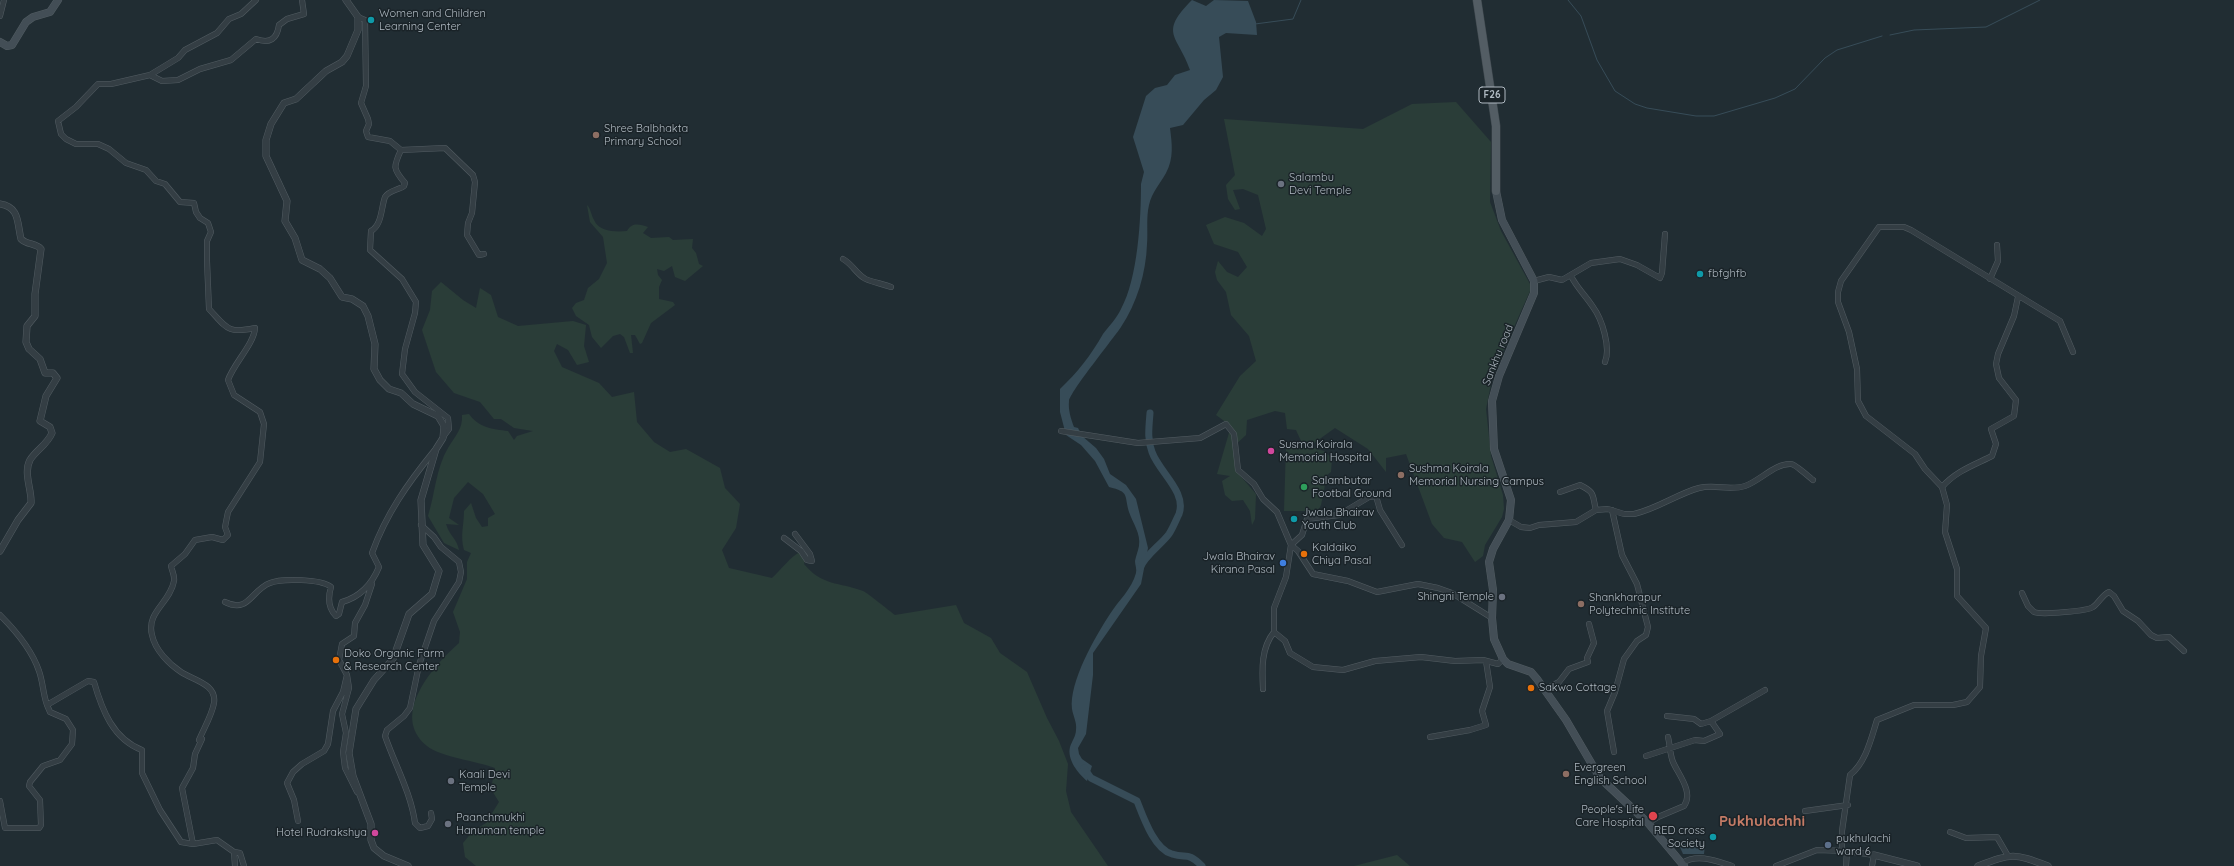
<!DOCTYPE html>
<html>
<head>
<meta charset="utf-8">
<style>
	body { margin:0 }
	canvas { display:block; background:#212d33 }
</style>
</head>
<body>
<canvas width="2234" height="866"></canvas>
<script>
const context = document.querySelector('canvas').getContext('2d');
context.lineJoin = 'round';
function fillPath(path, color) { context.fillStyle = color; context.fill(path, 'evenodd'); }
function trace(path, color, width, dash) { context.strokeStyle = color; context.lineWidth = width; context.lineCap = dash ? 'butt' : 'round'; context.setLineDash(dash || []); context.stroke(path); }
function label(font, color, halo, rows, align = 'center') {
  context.font = font + ' Quicksand,sans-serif'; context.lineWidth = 3; context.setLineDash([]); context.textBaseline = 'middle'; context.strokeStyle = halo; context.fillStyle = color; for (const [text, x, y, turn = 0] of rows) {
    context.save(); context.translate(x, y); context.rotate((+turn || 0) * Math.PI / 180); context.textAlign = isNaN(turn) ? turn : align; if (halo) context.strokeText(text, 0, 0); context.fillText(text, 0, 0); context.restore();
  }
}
const green = new Path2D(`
	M1456,102L1491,142L1490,202L1501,231L1530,284V291L1493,374L1486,409L1491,456L1503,495L1504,509L1502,517L1485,545L1483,556L1475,562L1462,542L1444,538L1432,524L1406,454L1386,458V472L1368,449L1335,428L1314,443L1301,441L1296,430L1287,429L1285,413L1275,411L1247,420L1246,435L1233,447L1237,472L1256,494L1255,519L1252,525L1250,511L1243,500L1232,501L1225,495L1222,481L1230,476L1217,474L1231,426L1216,415L1240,376L1256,361L1249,336L1231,315L1226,292L1217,280L1215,272L1218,261L1227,272L1238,277L1247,267L1238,252L1214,244L1206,225L1225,217L1244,223L1262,236L1266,229L1258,195L1243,189L1233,190L1240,209L1235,210L1228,199L1226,185L1235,175L1224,119L1363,129L1412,104Z
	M587,205C591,209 591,215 594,220C599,232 616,232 627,231C632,222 639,224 648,227L643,233L651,238L669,237L673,240L693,239L692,248L696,253L699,264L703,266L685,281L675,277L672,266L664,271L657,269L658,275L662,280L659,287V299L673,302L675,305L651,323L642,343L640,344L635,335H631L633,353H630L624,337L620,334L613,336L601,348L592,337L589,325L576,316L572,308L576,303L584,300L588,288L599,279L607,263L603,237L590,222Z
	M441,282L463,300L476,308L480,288L491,295L498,317L518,326L573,321L586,325L584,346L589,362L577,365L568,350L557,344L554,351L562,367L599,383L612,397L634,392L637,422L654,442L670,452L686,449L720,468L725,488L740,504L736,528L722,550L729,568L772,578C781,570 790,557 800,552L805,561L804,564C822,586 839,582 863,591C868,593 888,610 895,615L956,605L964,623L991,638L1000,653L1027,672L1047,718L1059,741L1068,764L1066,791L1071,812L1108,866H476L465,857L463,843L473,831L486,823L499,802L491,789L495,768C477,761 440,757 427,746C389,715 434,665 459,643L460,632L453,612L467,579V562L471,553L464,550C460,535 464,526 464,511L471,503L476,518L482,527L488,526V518L495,514L483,494L468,482L454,498L449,518L459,525L446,524C449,535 457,539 459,550L444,543L428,516C435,494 436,468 448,448C455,436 463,429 462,415L469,414C479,428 492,429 508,431L514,440L517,436L533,431L514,428L501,419H494L480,402L454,393L436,372L422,330L430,310L432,291Z
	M1298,443L1324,451L1332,458L1331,472L1327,475L1321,505L1318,511H1284L1286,447Z
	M1397,855L1410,866H1354Z`);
const water = new Path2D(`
	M1192,0L1206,6L1214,0L1248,1L1256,22L1257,35L1226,33L1219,37L1223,77L1216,90L1204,100L1183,125L1170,128C1172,144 1174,158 1166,173C1160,184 1152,192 1149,205C1146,217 1148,232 1147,244C1146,273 1137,303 1121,327C1113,339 1070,392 1069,401C1068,410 1071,419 1074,427L1078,428L1082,436L1096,448L1104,459L1110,474L1126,485L1136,499L1148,548L1141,584L1093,653V675L1086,734L1078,748L1079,754L1082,759L1092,766L1087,781C1078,773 1067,760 1070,747C1072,741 1076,736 1076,730C1077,722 1073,716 1072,709C1069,682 1095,637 1110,614C1118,601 1132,589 1136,573C1137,569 1135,565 1135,561C1136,556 1138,551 1139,546C1141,533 1133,524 1129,512C1124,495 1130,492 1109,487L1095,461L1081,445L1066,435L1060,412V389C1078,372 1091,355 1103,334C1109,326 1117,318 1121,309C1138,278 1141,219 1141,184L1144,172L1133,137L1146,96L1155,88L1167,85L1175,75L1190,70C1178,35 1158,34 1192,0Z
	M1683,844H1705L1704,854H1683L1679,845Z`);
const stream = new Path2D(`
	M1568,0L1581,16L1597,60L1615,91L1635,104L1647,108L1696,116H1714L1775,98L1795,89L1825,58L1837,50L1882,36
	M1255,24L1293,19L1301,0
	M1890,35L1914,30L1986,27L2040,0`);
const river = new Path2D(`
	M1140,568C1145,555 1161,545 1169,534C1173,528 1176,520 1179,514C1187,492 1159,472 1152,452C1147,439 1149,427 1150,413
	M1084,768L1091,778L1137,801C1143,816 1154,849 1172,854C1187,859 1187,851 1202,866`);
const minor = new Path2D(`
	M0,16L4,0
	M358,17L365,20L366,86L361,103L368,119L369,124L366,131L368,137L390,141L401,150L445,148L473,175L475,182L472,213L468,223L467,235L479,255L484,254
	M150,75L178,58L185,50L217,33L229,19L241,14L256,0
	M401,150C393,167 393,169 405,183L404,186C399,190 389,190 385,197C381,208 382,225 371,231L370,250L402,279L416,302L415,313L405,349L402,374L415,392L448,418L449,429L443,437
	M843,259C852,264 856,273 864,278C867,281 884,284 891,287
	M1571,276C1577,288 1586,296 1593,307C1602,319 1611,348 1605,362
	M1990,279L1998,261L1997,245
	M1534,281L1549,277L1562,280L1591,263L1620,259L1637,265L1660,278L1662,273L1665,234
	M1061,431L1138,443L1200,438L1226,424L1234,434L1238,470L1254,484L1263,499L1277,512L1291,545L1298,551L1313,574L1348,581L1377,592L1418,584L1438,588L1452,593L1492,618
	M1942,487C1956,471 1974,465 1992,456L1996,444L1991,429L2014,416L2016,400L1999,378L1996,364L1998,354L2014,316L2018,297
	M1560,492L1580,485C1596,493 1592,495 1596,510
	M1612,510L1622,555L1637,584L1648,627L1646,635L1637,641L1624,659L1615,692L1607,711L1614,752
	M1509,520L1521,527L1530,528L1539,525L1576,522L1596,510L1608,509L1624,514H1634C1657,509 1677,494 1699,488C1715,484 1729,491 1745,486C1760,481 1775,463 1791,464C1795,464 1809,477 1813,480
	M421,525L434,537L441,547L459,562L461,572L459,582L434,621L419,665L410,708L404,716L387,730L385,736C395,765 411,793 415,823L420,828L428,826L432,819L431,813
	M784,538L801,551L807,560L812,561L810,554L795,534
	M1402,545L1380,510L1376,496L1369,497L1339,515L1307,519L1302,535L1291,545L1286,577L1274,608V632L1285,641L1290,653L1313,667L1343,670L1375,661L1421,657L1455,661L1483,660L1498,664L1503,659
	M2022,593L2028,606L2034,612C2041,615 2088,611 2093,607C2099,603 2102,595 2109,592L2114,596L2123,611L2138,621L2151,635L2157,638L2169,637L2184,651
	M225,602C249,614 251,590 270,583C281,578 322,579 331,587C328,597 328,608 336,616L339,614L342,602C360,597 372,584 379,567L372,553C386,514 408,483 434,451
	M0,615C16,631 32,650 39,671C43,682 43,694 47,705
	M347,675L339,660L342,644L354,636L355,623L365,605L372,584
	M1263,689C1262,669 1261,648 1274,632
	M1544,690L1559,682L1569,669L1588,662L1587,658L1594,643L1589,624
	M1711,721L1765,690
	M1430,737L1470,730L1486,725L1482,711L1490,687L1486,661
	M199,740C204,728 212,715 214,703C217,684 193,680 181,672C169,664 155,650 152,635C146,612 170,603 174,581C175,576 172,571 171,566L185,554L195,540L212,537L223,540L228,535L225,527L228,512L260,462L264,424L260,412L234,395L228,380C234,363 254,344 255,328C227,334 227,328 209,309L207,261V241L211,232L208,223L200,218L196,212L194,203L180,202L165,184L156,181L146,170L126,163L109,149L98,144H76L66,139L61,134L58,121L76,107L98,84H111L150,75L162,81L178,80L200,69L231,60L256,39C270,44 277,39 279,25L287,19L304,14L302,0
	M1646,756L1695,740L1704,741L1720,734L1711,721L1701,724L1694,719L1667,716
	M0,801L5,828H39L41,825L40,800L29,786L30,782L43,766L60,760L72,744L73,730L66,719L50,712L47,705L88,681L94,682C102,710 113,739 142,750V773L160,810L181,842L193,844L217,840L234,852L240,853L244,866
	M1805,811L1848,805
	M298,821L294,800L287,783L293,772L302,764L324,751L328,744L333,711L343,692L347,675L349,688L342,714L346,733L343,752L345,768L357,792
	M1648,823L1658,817L1684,806C1694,792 1678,774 1673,762C1670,755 1670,745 1668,737
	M1950,832L1966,838L1997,837L2008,856
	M193,844L182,788L193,768L195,754L202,739
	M1842,850V831L1850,775C1866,762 1871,739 1877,720L1914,705H1953L1967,702L1980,687L1981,656L1986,628L1957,596V569L1945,532L1947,505L1942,487L1925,469L1915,454L1866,416L1858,401L1857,369L1849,332L1838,302V292L1841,281L1879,227H1904L1911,230L2060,321L2073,352
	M234,852L235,866
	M1682,863C1698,853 1716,861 1732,866
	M1776,866L1817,850L1847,851L1874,855L1872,866
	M1846,866L1847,851`);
const tertiary = new Path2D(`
	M346,0L358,17V30L347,56L342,62L326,71L296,99L284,103L271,124L266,140V156L287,201L285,221L295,238L302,260L320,269L330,278L342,297L352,299L363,306L368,316L375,344L374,369L380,380L389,389L401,393L413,404L438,416L444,426L443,438L436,449L421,500L423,545L439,571L432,594L409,614L393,659L374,680L356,709L349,753L353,776L371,824V840L374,848L384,856L408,866
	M0,204C20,207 17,223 21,239C27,245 36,243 41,249L35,294V316L27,326L26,342L29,349L40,359L45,373H53L57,378L46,396L40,421L50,427L52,433C47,445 36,450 30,460C23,473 32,490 31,503L18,520L0,551
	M1874,855L1917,866
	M1978,866C2013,853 2013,853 2048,866`);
const secondary = new Path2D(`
	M0,42L7,46L12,45L26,22L33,17L50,12L58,0
	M1496,191L1502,220L1534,281V293L1499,376L1492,401L1494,449L1511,500L1509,520L1493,549L1489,562L1493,590L1492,618L1494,639L1503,659L1508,664L1531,672L1537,679L1566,720L1600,778L1648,823L1684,866`);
const primary = new Path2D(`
	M1477,0L1496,126V191`);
const markers = [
	[371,20,4,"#0f9aa8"],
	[596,135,4,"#8d6e63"],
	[1281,184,4,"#6b7280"],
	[1700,274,4,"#0f9aa8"],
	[1271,451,4,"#d1479c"],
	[1401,475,4,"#8d6e63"],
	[1304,487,4,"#2e9e5b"],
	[1294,519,4,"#0f9aa8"],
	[1304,554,4,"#e8710a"],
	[1283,563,4,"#3f7fe0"],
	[1502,597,4,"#6b7280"],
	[1581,604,4,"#8d6e63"],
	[336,660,4,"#e8710a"],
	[1531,688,4,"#e8710a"],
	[1566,774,4,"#8d6e63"],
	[451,781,4,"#6b7280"],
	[1653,816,5,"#e0444e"],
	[448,824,4,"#6b7280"],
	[375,833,4,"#d1479c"],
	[1713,837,4,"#0f9aa8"],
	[1828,845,4,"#5c6f8a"]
];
const shields = [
	[1492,95,26]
];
const shieldNames = [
	["F26",1492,95]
];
const poiNames = [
	["Women and Children",379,14],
	["Learning Center",379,27],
	["Shree Balbhakta",604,129],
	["Primary School",604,142],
	["Salambu",1289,178],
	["Devi Temple",1289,191],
	["fbfghfb",1708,274],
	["Susma Koirala",1279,445],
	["Memorial Hospital",1279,458],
	["Sushma Koirala",1409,469],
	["Memorial Nursing Campus",1409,482],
	["Salambutar",1312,481],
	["Footbal Ground",1312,494],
	["Jwala Bhairav",1302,513],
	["Youth Club",1302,526],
	["Kaldaiko",1312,548],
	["Chiya Pasal",1312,561],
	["Jwala Bhairav",1275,557,"right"],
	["Kirana Pasal",1275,570,"right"],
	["Shingni Temple",1494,597,"right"],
	["Shankharapur",1589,598],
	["Polytechnic Institute",1589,611],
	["Doko Organic Farm",344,654],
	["& Research Center",344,667],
	["Sakwo Cottage",1539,688],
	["Evergreen",1574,768],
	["English School",1574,781],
	["Kaali Devi",459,775],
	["Temple",459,788],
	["People's Life",1644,810,"right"],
	["Care Hospital",1644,823,"right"],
	["Paanchmukhi",456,818],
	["Hanuman temple",456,831],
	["RED cross",1705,831,"right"],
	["Society",1705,844,"right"],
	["Hotel Rudrakshya",367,833,"right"],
	["pukhulachi",1836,839],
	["ward 6",1836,852]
];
const streetNames = [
	["Sankhu road",1498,355,-68]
];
const districtNames = [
	["Pukhulachhi",1762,821]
];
fillPath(green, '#2a3d38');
fillPath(water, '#374c58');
trace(stream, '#374c58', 1);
trace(river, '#374c58', 7);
trace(minor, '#525c62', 6);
trace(tertiary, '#525c62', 7);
trace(secondary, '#525c62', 8);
trace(primary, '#3e474d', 9);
trace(minor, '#343e44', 5);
trace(tertiary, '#343e44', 6);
trace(secondary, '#434e56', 7);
trace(primary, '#535d64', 8);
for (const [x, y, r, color] of markers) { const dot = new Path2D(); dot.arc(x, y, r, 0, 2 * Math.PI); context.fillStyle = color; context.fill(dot); trace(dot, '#1a2328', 1.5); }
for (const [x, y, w] of shields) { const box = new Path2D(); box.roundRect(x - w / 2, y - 8, w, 16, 3); context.fillStyle = '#1a2328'; context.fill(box); trace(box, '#afb9c1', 1); }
label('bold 10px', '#afb9c1', null, shieldNames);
label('11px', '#afb9c1', '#1a2328', poiNames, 'left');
label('11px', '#afb9c1', '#1a2328', streetNames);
label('bold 15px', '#c47b66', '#1a2328', districtNames);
</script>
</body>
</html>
